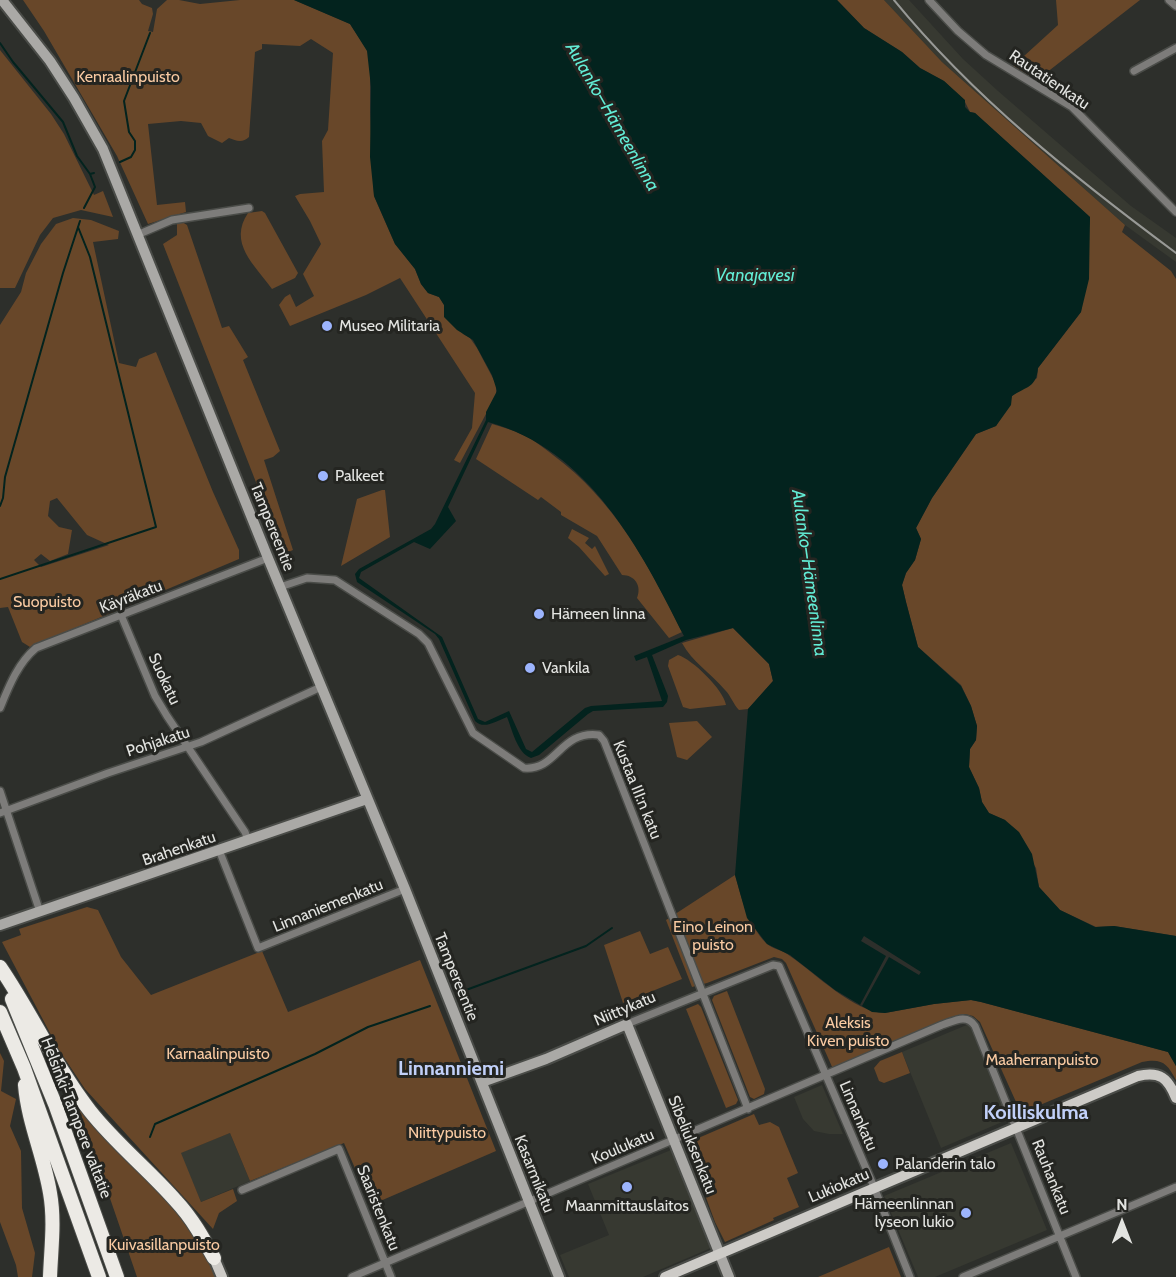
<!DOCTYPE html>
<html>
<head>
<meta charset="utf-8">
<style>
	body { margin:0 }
	#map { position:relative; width:1176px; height:1277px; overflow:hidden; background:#2d2f2b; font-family:Cabin,sans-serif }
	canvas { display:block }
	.north { position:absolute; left:1092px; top:1193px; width:60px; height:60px; -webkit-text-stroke:4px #242521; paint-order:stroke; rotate:0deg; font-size:16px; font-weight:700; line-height:24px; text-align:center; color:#e3e4e1 }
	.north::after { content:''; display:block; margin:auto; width:21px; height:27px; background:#e3e4e1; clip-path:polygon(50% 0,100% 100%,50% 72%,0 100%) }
</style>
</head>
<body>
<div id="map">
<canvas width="1176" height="1277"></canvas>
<div class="north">N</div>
</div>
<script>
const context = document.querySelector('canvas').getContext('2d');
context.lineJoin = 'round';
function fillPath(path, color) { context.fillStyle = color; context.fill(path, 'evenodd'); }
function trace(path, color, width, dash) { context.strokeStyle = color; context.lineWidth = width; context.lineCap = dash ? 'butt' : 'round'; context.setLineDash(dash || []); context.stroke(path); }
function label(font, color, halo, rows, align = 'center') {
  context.font = font + ' Cabin,sans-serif'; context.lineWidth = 6; context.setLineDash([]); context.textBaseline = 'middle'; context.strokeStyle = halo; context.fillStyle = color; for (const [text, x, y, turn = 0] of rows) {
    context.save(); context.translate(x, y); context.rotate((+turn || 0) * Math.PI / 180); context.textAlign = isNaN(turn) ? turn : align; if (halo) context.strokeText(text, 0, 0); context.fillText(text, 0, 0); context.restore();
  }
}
const built = new Path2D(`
	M884,0H909L963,59L998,91L1131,206L1176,238V262L1125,225L942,62Z
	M969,1024L1009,1119L941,1148L902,1052Z
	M822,1085L843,1134H829L814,1131L803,1119L794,1097Z
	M230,1133L250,1181L201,1202L180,1153Z
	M1011,1143L1047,1230L935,1277H918L884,1196Z
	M671,1150L711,1248L643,1277H569L560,1255L609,1235L588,1184Z`);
const green = new Path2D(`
	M23,0H139L142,4L152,8L153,14L148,31L153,32L157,9L167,0H179L200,4L240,0H294L350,24L368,51L370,65V112L374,196L395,244L415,269L421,284L428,293L439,297L463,334L470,338L477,348L496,384V395L460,463L454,460L472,428L475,393L400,278L366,295L290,326L279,305L285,297L290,294L296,307L314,296L303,274L321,244L310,221L295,196L300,194L324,192L322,141L328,130L333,53L311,39L300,46L262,44V49L255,52L249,137C243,143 236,141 229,138L222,143L208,136L201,123L181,121L148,124L157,205L185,202L186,212L148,224L117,156L44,31Z
	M837,0H884L942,62L1125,225L1122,232L1171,271L1176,279V936L1114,926L1096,927L1060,910L1039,887L1036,868L1005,820L989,813L982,802L979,788L969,767L970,749L976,740L977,726L971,706L961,685L918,647L906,602L902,585L906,573L915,560L921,539L916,528L932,498L976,434L996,426L1012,396L1037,378L1038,368L1081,312L1090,217L975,113L970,112L964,100L944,81L920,68L902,52L864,28Z
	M1056,0H1140L1046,73L1077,96L1071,101L1037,80L1012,67L1058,25Z
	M0,50L51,114L64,134L94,195L103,191L113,217L81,210L53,218L40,235L15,288H0Z
	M262,211L265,213L298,273L295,278L272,289C254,264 228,243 248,213Z
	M73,218L91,220L119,231L118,239L93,242L119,363L136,367L139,359L156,352L213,492L239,550V559L30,647L22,642L8,607L0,608V325L21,292L26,273L41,244L56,224ZM57,498L87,535L109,545L41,567L34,560L41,554L50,561L68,554L72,530L59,527L48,516L50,501Z
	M182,222L187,225L222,328L229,326L248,357L243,360L280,451L273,457L264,460L293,550L284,554L163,244L177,235V223Z
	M492,424C502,427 513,430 523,435C533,439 544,448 553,455C614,500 649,565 682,632L669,638L637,598C642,586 635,575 622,575L597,536L561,515V512L541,497L538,500L476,459Z
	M382,490H385L390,537L341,566L357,499Z
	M572,529L589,538L585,543L592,549L595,546L609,574L605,576L579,547L568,538Z
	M733,628L769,664L773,681L748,709L739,710C733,704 731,696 725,690C711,673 692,662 682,643Z
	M678,655C692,659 724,690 726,705L690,709L683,707L668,666L669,660Z
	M697,721L712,737L687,760L677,757L669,723Z
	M735,875C742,900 748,924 766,943C772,949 783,950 790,956C816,974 854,1012 885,1013L934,1004L971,1000L981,1002L1168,1052L1176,1066V1080C1167,1063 1162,1058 1142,1062L1021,1113L980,1022L973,1016L965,1014L941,1022L833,1069L786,963L782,959L774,957L707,983L692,987L666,920Z
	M87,907L98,910L121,957L151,995L262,951L288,1012L420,960L496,1151L371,1205L344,1143L250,1181L230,1133L181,1153L201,1202L233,1189L237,1201L219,1213L213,1229L85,1089L59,1050L2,942L21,935L19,929Z
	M640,931L650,954L668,947L682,979L623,1003L604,945Z
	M727,991L765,1089L764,1094L754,1099L750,1097L712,1000L714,996Z
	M698,1004L701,1007L738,1100L736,1104L726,1108L686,1009Z
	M902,1052L910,1073L884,1083L879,1081L874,1068L880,1061Z
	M0,1053L4,1061L1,1091L16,1099L10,1126L21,1151L22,1208L35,1253L32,1277H18L16,1265L0,1222Z
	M67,1089C121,1148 183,1204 218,1277H137L102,1175Z
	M754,1114L759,1125L770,1122L779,1127L781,1132L798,1173L787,1178L799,1207L773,1218L774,1220L725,1242L715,1222L687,1146L689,1142Z
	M889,1247L901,1277H818Z`);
const water = new Path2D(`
	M294,0H837L864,28L902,52L920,68L944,81L965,100V107L970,112L975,113L1090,217L1089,279L1081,312L1038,368C1036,388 1027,386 1012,396L1011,405L996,426L976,434L932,498L916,528L921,539L915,560L906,573L902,585L906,602L918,647L961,686L971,706L977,726L976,740L970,749L969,767L979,788L982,802L989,813L1005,820L1019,832L1032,854L1039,887L1060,910L1095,927L1114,926L1176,936V1066L1168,1052L981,1002L971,1000L934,1004L885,1013L872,1012L835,990L790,955L767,944L747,918L735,875L748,709L773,681L769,664L733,628L686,640L652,655L668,696L667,702L663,707L593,711L588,714L539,755L531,758C517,753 512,729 507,717C496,721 484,730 475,721L439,639L435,634L357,582L355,574L359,569L431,529L435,524L486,420V412L497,391L492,375L473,340L457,330L444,317V305L439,297L428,293L421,284L415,269L395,244L374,196L370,157L371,87L367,51L350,24ZM488,422C589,449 641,550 684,636L634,656L636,661L647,657L662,701L591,706L585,708L532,752L526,749L509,711L485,722L478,719L442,637L359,578L361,572L414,542L430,549L456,521L448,507Z`);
const pier = new Path2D(`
	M864,936L921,972L919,975L889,957L862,1006L860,1005L886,956L861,941Z`);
const stream = new Path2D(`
	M0,43L13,62L63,122L77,156L90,174
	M120,162L131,157L135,150V141L129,132L124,101L150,33
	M84,208L95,187L90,174L94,173
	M0,506L3,498L5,477L63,273L80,221
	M0,579L156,527L90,257L78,227
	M466,990L586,946L612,928
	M150,1137L155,1124L315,1054L368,1027L430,1006`);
const street = new Path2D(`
	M929,0L958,31L986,55L1072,107L1176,212
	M1169,0L1176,6
	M1134,71L1176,48
	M137,235L172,220L249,208
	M280,587L307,578L335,580L419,634L428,643L473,733L524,768C557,771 560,730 599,735L604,741L748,1109
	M121,615L155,696L167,716L245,832L248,840
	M0,708C9,686 18,663 36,648L268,558
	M0,791L40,912
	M0,813L108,773L201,742L321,687
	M219,850L258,948L405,889
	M627,1024L773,965L779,966L874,1187L910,1277
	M242,1190L339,1149L391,1277
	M352,1277L942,1025C954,1021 967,1013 975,1026L1076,1277
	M963,1277L1176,1187`);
const secondary = new Path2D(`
	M2,0L50,61L74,98L103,149L268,558L405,889L559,1277
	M0,925L367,799
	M482,1082L546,1059L627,1024L729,1277`);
const primary = new Path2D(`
	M214,1258L222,1277
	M665,1277L1138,1076C1160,1071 1168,1078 1176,1098`);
const highway = new Path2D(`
	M0,967C32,1014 55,1066 90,1111C116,1144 149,1170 176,1201C192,1218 203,1238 214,1258
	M12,999L55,1104L117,1277
	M0,1012L24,1068L99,1277
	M25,1085C28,1122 44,1156 50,1193C55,1221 51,1249 50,1277`);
const rail = new Path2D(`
	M894,0C974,98 1075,178 1176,253`);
const markers = [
	[327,326,6,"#9cb4fd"],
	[323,476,6,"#9cb4fd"],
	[539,614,6,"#9cb4fd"],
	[530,668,6,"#9cb4fd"],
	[883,1164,6,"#9cb4fd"],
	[627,1187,6,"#9cb4fd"],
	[966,1213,6,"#9cb4fd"]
];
const parkNames = [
	["Kenraalinpuisto",128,77],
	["Suopuisto",47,602],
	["Eino Leinon",713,927],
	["puisto",713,945],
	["Aleksis",848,1023],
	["Kiven puisto",848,1041],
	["Karnaalinpuisto",218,1054],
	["Maaherranpuisto",1042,1060],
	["Niittypuisto",447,1133],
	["Kuivasillanpuisto",164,1245]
];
const streetNames = [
	["Rautatienkatu",1049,80,34],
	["Tampereentie",272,527,68],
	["Käyräkatu",131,597,-21],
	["Suokatu",164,679,65],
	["Pohjakatu",158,742,-18],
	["Kustaa III:n katu",637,790,68],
	["Brahenkatu",179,849,-19],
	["Linnaniemenkatu",328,906,-22],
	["Tampereentie",456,977,68],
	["Niittykatu",625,1009,-23],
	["Linnankatu",858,1116,67],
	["Helsinki-Tampere valtatie",76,1118,69],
	["Sibeliuksenkatu",692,1145,68],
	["Koulukatu",623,1147,-23],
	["Kasarmikatu",534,1174,68],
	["Rauhankatu",1051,1177,68],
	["Lukiokatu",839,1186,-23],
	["Saaristenkatu",378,1208,68]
];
const poiNames = [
	["Museo Militaria",339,326],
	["Palkeet",335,476],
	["Hämeen linna",551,614],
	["Vankila",542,668],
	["Palanderin talo",895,1164],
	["Hämeenlinnan",954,1204,"right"],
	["lyseon lukio",954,1222,"right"],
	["Maanmittauslaitos",627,1206,"center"]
];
const waterNames = [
	["Aulanko–Hämeenlinna",612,117,60],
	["Vanajavesi",755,276],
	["Aulanko–Hämeenlinna",809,573,82]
];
const quarterNames = [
	["Linnanniemi",451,1069],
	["Koilliskulma",1036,1113]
];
fillPath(built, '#373931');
fillPath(green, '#684729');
fillPath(water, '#03231e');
fillPath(pier, '#2d2f2b');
trace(stream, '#03231e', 2);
trace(street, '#4a4c48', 10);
trace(secondary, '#4a4c48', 14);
trace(primary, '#4a4c48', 14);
trace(highway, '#4a4c48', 16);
trace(street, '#7d7c7a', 7);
trace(secondary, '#aaa9a6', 10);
trace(primary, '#cdcbc7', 10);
trace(highway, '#eceae5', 14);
trace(rail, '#989996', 2);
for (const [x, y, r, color] of markers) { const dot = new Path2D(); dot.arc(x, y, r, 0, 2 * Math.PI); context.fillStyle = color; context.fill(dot); trace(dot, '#242521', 2); }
label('16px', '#f9caa2', '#242521', parkNames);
label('16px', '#e3e4e1', '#242521', streetNames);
label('16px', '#e3e4e1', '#242521', poiNames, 'left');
label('italic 18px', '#62ecd5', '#242521', waterNames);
label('bold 20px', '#c1d0f9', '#242521', quarterNames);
</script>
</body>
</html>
